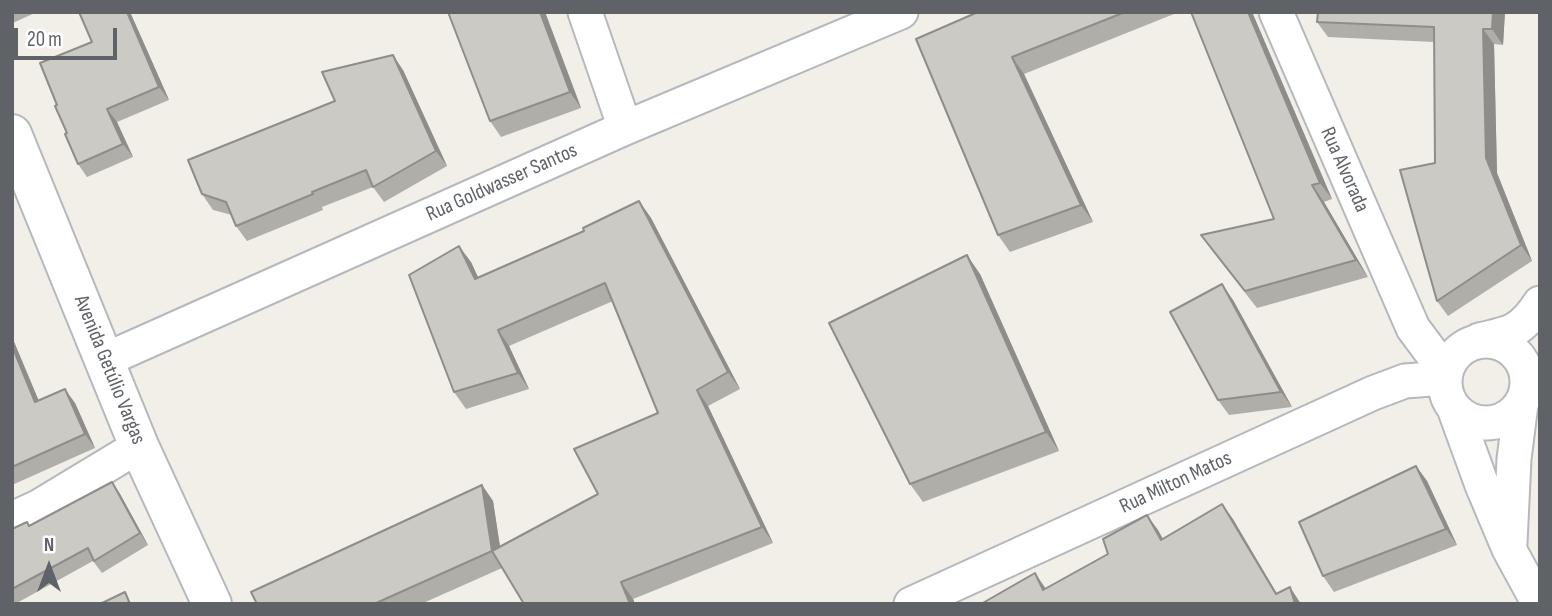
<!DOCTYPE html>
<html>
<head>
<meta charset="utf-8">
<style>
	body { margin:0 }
	#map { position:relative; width:1552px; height:616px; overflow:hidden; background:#f1efe8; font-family:"Sofia Sans Condensed",sans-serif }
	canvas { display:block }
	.frame { position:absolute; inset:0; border:14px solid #5f6368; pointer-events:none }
	.north { position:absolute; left:14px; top:532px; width:70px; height:70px; -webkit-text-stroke:5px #fff; paint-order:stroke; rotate:0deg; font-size:19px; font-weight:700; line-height:28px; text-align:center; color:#5f6368 }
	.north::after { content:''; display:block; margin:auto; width:24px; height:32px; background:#5f6368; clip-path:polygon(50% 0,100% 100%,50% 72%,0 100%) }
	.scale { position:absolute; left:14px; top:28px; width:103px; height:32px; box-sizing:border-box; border:4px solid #5f6368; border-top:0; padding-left:9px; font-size:21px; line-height:24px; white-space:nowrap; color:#5f6368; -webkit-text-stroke:5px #fff; paint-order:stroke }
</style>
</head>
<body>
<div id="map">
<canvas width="1552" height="616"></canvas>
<div class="frame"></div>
<div class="north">N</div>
<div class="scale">20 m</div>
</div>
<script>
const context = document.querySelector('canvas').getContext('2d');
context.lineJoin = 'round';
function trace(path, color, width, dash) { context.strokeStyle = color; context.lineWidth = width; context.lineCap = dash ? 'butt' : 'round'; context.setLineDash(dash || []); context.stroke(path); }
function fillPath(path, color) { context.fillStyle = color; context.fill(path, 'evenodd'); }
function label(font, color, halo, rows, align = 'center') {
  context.font = font + ' "Sofia Sans Condensed",sans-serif'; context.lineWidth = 5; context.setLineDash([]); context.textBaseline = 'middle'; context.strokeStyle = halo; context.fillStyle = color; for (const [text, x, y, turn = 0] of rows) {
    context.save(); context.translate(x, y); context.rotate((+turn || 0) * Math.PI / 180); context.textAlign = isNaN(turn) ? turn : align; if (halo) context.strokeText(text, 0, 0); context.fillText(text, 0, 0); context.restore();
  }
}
const minor = new Path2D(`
	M585,12L625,128
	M1276,12L1413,328L1445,371
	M1479,340C1511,333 1522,331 1540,303
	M1445 382a41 41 0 1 1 82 0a41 41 0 1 1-82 0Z
	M105,360L625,128L901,12
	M1454,408L1482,485L1509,549L1539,604
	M12,519L38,507L139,446
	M1510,543L1514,459L1521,404
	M911,604L1373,393L1405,381L1445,378`);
const tertiary = new Path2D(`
	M12,134L139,446L212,604`);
const wall = new Path2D(`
	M12,12H37L13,23Z
	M130,12L169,100L117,122L133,157L87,177L78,164L57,105Z
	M545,12L581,108L501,137L490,121Z
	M978,12H1179L1024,74L1093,222L1010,252L998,235Z
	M1252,12L1332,199L1324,202L1368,277L1257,308L1213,252L1201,235L1274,219Z
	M1505,12L1503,45L1494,44L1497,173L1532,261L1448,316L1437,301L1434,42L1328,37L1317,22Z
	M403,70L447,166L384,202L373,187L322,207L323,210L247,241L236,226L232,215L213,210L202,194L335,101Z
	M639,201L651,218L740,389L708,406L773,543L633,599L635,604H524L502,568L421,604H257L482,485L493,501L500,546L598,494L658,413L613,301L509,346L529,389L466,409L454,392L471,262L478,277L584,231Z
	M980,274L1059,451L923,502L910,484Z
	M1233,300L1292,407L1229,415L1218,400Z
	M12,337L39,401L75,403L95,448L12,485Z
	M1416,466L1427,481L1457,545L1334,592L1323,576Z
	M112,482L120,494L148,545L102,573L93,561L15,604H12V529L30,525Z`);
const shadedWall = new Path2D(`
	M127,12H130L169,100L159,87Z
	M540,12H545L581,108L570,92Z
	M1248,12H1252L1332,199L1320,183Z
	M1493,12H1505L1503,45L1492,29Z
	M1483,29L1494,44L1497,173L1532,261L1521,245L1486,158Z
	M393,55L403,70L447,166L436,151Z
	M1012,57L1024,74L1093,222L1081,205Z
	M107,109L117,122L133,157L123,144Z
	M1312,185L1324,202L1368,277L1356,260Z
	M639,201L651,218L740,389L728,372Z
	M459,246L471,262L486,295L475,279Z
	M967,255L980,274L1059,451L1046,432Z
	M1222,284L1233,300L1292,407L1281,392Z
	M498,330L509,346L529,389L518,373Z
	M12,337L45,416L35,402L12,346Z
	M65,389L75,403L95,448L85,434Z
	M697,390L708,406L773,543L762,527Z
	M1416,466L1427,481L1457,545L1446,529Z
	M112,482L120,494L148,545L140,533Z
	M482,485L493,501L503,567L492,551Z
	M1222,504L1233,519L1283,604L1276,594Z
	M1147,515L1158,530L1172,555L1161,540Z
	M1035,573L1046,589L1043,590Z
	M621,582L633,599L635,604H630Z
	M1290,587L1301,604H1295Z`);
const building = new Path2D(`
	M79,12H127L159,87L107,109L123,144L78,164L65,134L67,133L55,106L57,105L40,63L92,42Z
	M448,12H540L570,92L490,121Z
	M978,12H1125L1012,57L1081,205L998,235L916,39Z
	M1191,12H1248L1320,183L1312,185L1356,260L1245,291L1201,235L1274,219Z
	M1318,12H1493L1492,29H1483L1486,158L1521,245L1437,301L1400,170L1435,163L1434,27L1317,22Z
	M393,55L436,151L373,187L366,170L312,192L313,194L236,226L226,202L202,194L188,160L335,101L322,72Z
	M639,201L728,372L697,390L762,527L621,582L630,604H524L492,551L598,494L574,449L658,413L605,283L498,330L518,373L454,392L409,275L459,246L475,279L584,231L583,228Z
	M967,255L1046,432L910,484L829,323Z
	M1222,284L1281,392L1218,400L1170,312Z
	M12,346L35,402L65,389L85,434L12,467Z
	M1416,466L1446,529L1323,576L1299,522Z
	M112,482L140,533L94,561L88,548L12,589V529L27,522L29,526Z
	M482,485L492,551L374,604H257L251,592Z
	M1222,504L1276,594L1290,587L1295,604H981L1035,573L1043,590L1108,554L1103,539L1147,515L1161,540Z
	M125,592L130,604H100Z`);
const streetNames = [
	["Rua Alvorada",1344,170,66],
	["Rua Goldwasser Santos",502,183,-24],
	["Avenida Getúlio Vargas",109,370,68],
	["Rua Milton Matos",1176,483,-25]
];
trace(minor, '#b5b8bc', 37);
trace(tertiary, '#b5b8bc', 42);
trace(minor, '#fff', 33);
trace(tertiary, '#fff', 38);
fillPath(wall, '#afaea9');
fillPath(shadedWall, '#8f8d8a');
fillPath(building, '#cccac5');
trace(building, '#8f8d8a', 2);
label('21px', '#5f6368', '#fff', streetNames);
</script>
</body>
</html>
